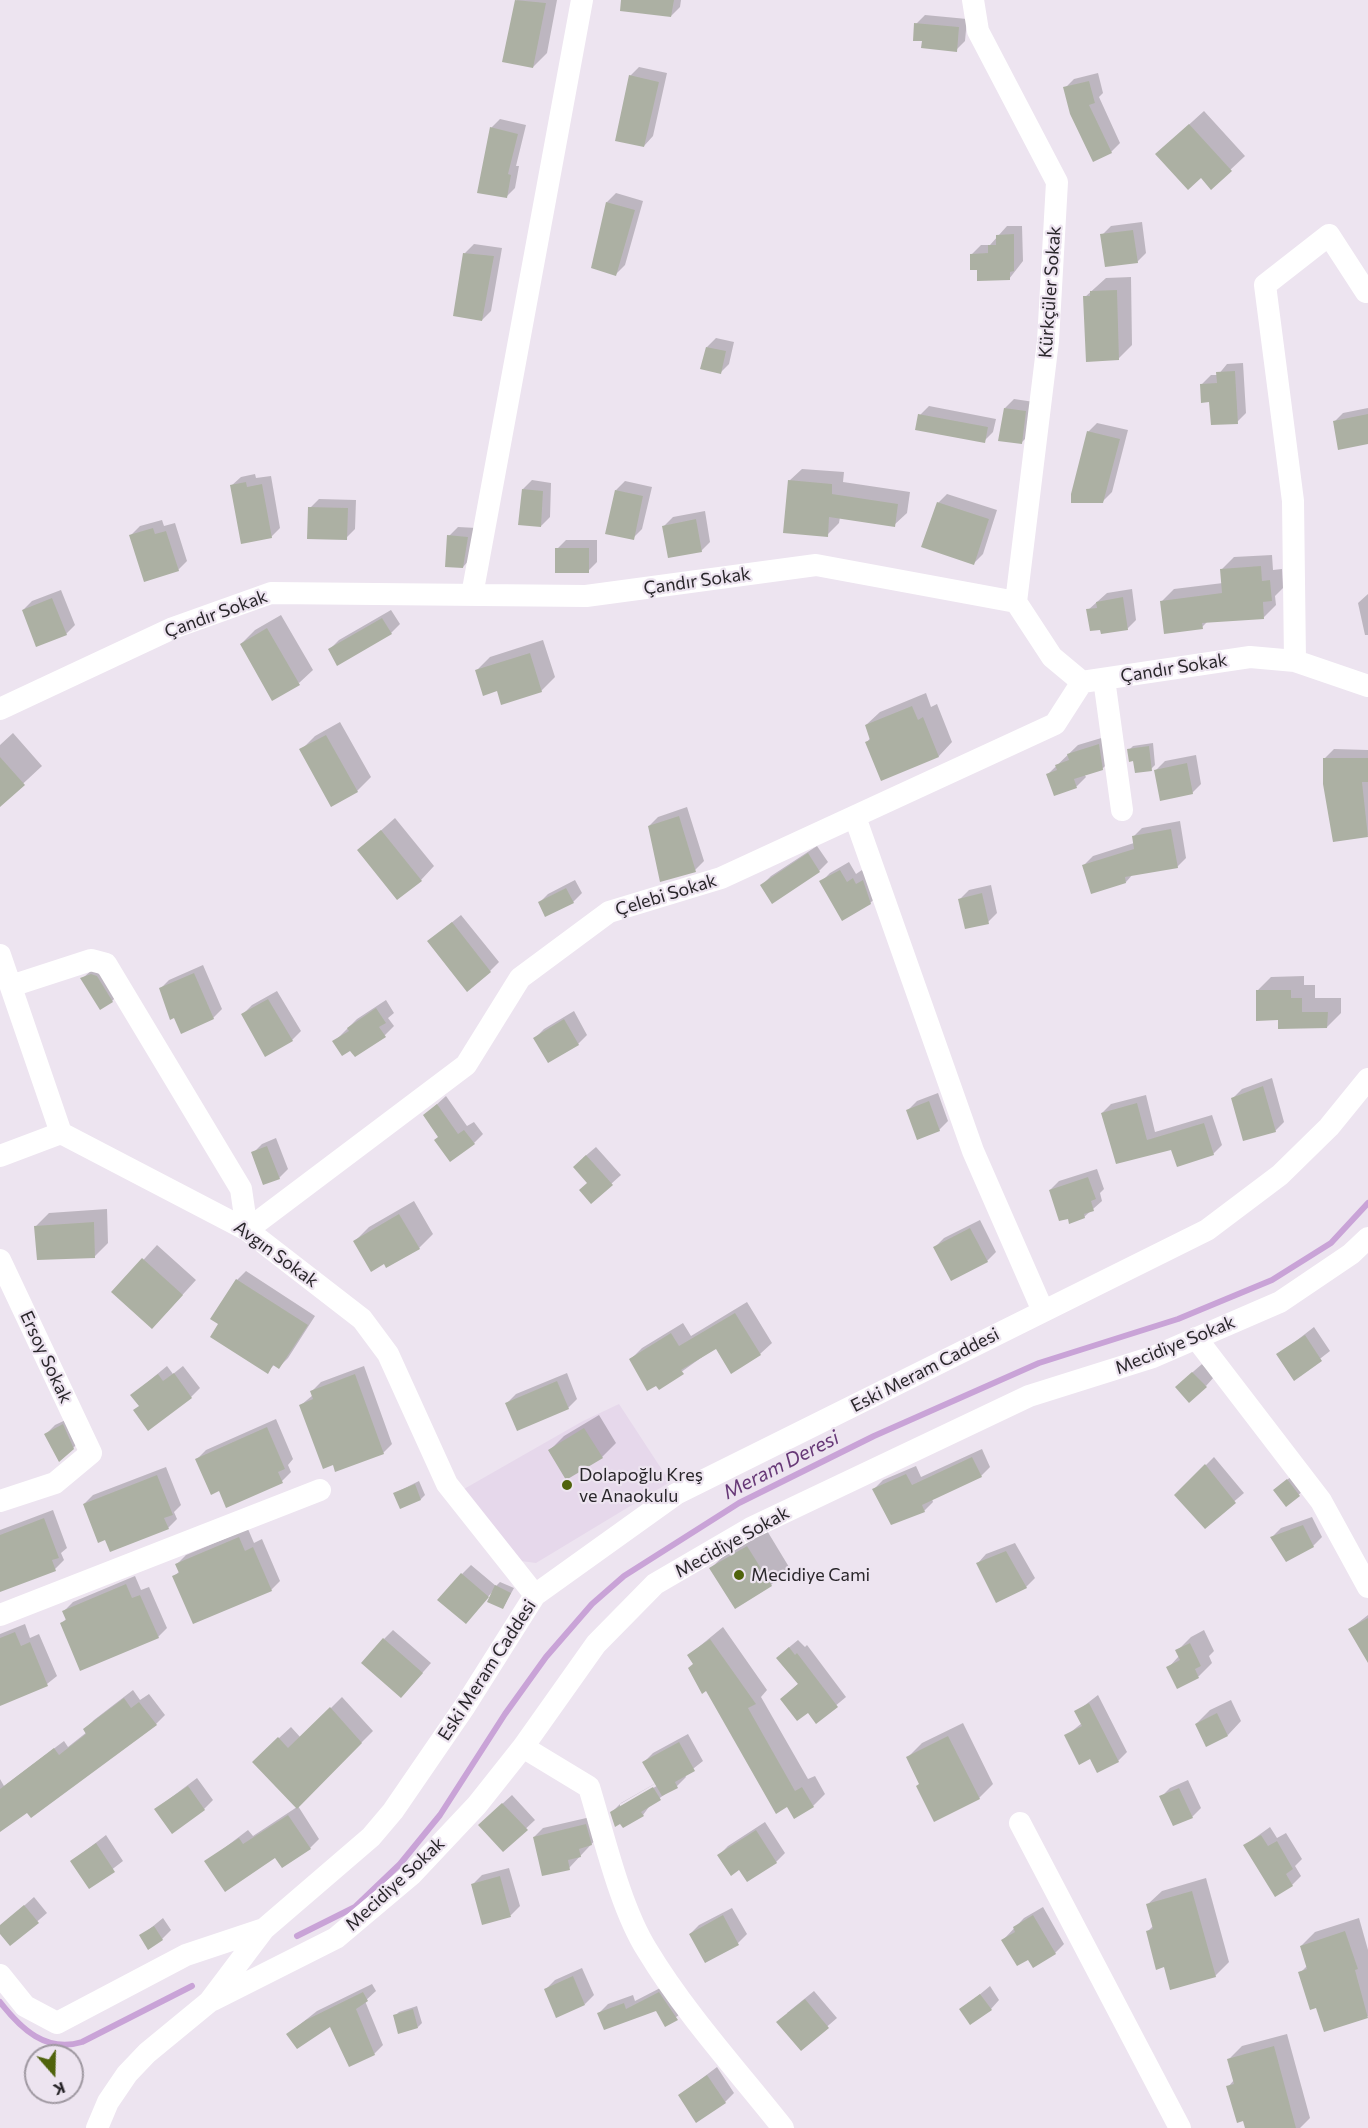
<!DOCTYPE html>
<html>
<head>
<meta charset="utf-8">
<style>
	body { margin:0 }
	#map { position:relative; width:1368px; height:2128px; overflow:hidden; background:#ede4f0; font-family:Commissioner,sans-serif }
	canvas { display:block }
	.north { position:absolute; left:24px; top:2044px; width:60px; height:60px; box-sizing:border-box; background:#ede4f0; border:2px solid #9f98a1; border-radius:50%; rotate:160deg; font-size:16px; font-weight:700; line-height:24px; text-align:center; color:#29262a }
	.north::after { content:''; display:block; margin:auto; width:21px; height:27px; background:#50630c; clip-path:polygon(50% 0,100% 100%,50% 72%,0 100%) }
</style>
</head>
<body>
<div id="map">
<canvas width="1368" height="2128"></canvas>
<div class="north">K</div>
</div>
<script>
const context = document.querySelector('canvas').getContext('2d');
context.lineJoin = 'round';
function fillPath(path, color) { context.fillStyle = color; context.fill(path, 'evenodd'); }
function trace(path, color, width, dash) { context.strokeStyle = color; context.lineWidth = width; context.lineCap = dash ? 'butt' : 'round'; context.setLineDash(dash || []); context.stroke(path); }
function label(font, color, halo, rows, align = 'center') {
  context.font = font + ' Commissioner,sans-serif'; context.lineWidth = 4.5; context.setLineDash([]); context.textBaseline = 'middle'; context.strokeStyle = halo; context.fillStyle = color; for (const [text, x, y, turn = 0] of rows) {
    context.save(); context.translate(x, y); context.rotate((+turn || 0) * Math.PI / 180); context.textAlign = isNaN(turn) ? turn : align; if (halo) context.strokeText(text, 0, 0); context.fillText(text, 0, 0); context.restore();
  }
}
const built = new Path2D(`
	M619,1404L670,1482L536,1563L521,1561L464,1489L583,1421Z`);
const shadow = new Path2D(`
	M517,0H557L547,53L533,67L504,61Z
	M643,0H681L680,7L671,16Z
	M925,15L967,19L965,41L956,50L923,40L916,24Z
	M639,67L667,73L653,136L644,146L630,76Z
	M1098,73L1103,93L1099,97L1120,143L1111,152L1065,88L1074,79Z
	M1204,111L1245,156L1211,188L1171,141Z
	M500,119L526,125L516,166H519L515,188L506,197L491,128Z
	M616,193L643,201L625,265L616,274L607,202Z
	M1142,222L1146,253L1137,262L1102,235L1111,226Z
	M1007,226H1022L1023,261L1009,279L979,268L972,254L981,245H990Z
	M474,244L502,248L491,311L482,320L465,253Z
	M1131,277L1132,345L1118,359L1085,297L1106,278Z
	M716,338L734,342L729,364L720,373L707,347Z
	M1243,363L1246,413L1237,422L1211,401L1202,384L1211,375H1218L1227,364Z
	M1014,399L1034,402L1030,434L1021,443L1005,408Z
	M929,406L996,419L993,432L984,441L920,415Z
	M1368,408V442L1334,422L1343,413Z
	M1097,423L1128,430L1112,492L1103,501L1088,432Z
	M802,469L844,472L843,482L910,492L907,513L894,525L840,517L839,523L827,535L789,481Z
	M255,474L256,478L271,476L280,528L271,537L231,486L241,477Z
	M532,480L551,483L550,517L541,526L523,489Z
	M625,481L652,487L642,529L633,538L616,490Z
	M947,494L997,510L983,554L974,563L938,503Z
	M319,499L356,500L355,529L346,538L310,508Z
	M705,511L710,542L701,551L664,526L673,517Z
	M162,520L164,526L175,523L187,561L178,570L131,535L140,526Z
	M458,527L477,528L472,557L463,567L449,536Z
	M566,540H597V562L588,571L557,549Z
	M1272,555L1273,570L1282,569L1283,588L1275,596L1276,605L1264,617L1208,621L1202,627L1162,601L1174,589L1223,583L1222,569L1234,557Z
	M1132,589L1136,620L1127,629L1088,610L1107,593Z
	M61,590L75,625L66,634L23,610L32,601Z
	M1368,594V635H1365L1358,603Z
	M391,610L400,624L391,633L330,649L339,640Z
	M281,615L313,670L299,683L241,644L255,630Z
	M543,640L555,677L541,691L498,690L476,671L490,657Z
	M926,693L931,707L937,704L952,742L939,756L882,779L867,742L871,737L866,725L880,712Z
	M340,722L371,777L357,791L301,750L315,736Z
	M13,733L42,766L0,805V745Z
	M1108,736L1111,760L1102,769L1084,774L1086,777L1077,786L1055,794L1048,774L1078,745Z
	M1153,743L1155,765L1151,769L1134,759L1129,750L1133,746Z
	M1334,749L1368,750V835L1334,841L1325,758Z
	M1196,755L1201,784L1192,793L1156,770L1165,761Z
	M687,807L704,861L695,870L649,826L658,817Z
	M395,818L434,866L421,880L359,850Z
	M1180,821L1186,858L1177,867L1133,874L1126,882L1084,865L1093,856L1134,843L1133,837L1142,828Z
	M817,846L828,862L819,871L762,885L771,876Z
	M849,862L856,874L862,870L880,894L870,903L821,882L830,873Z
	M575,880L582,893L573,902L539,903L548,894Z
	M991,885L997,913L988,922L960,899L969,890Z
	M461,915L499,962L490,971L429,941Z
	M203,965L222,1009L213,1018L160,989L169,980Z
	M93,969L121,992L112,1001L84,977Z
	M1304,976V985H1315V998H1341V1013L1327,1027L1280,1019L1257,991L1271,977Z
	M277,991L301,1031L292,1040L243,1014L252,1005Z
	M386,1000L394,1013L388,1018L394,1026L385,1035L351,1048L334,1042L357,1019Z
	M574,1011L587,1035L578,1044L535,1038L544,1029Z
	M1272,1078L1284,1122L1275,1131L1233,1098L1242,1089Z
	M938,1093L948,1121L939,1130L908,1110L917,1101Z
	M1146,1095L1155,1132L1212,1115L1222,1145L1213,1154L1173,1148L1117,1162L1102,1113L1111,1104Z
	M446,1096L467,1126L474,1122L483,1134L474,1143L440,1136L425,1115Z
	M276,1138L288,1169L279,1178L253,1153L262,1144Z
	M596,1147L621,1175L591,1202L583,1158Z
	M1097,1169L1104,1189L1100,1193L1102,1201L1084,1217L1050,1190L1059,1181Z
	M414,1201L433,1234L419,1248L384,1262L355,1241L369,1227Z
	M107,1209L108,1243L94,1257L35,1227L49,1213Z
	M980,1220L996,1252L987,1261L935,1247L944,1238Z
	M157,1245L196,1280L166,1313L114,1292Z
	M246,1271L315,1316L288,1358L279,1367L275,1364L267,1372L220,1323L237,1280Z
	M747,1302L772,1343L760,1354L716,1347L659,1388L631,1359L642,1348L683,1323L691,1336Z
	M1314,1327L1330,1351L1294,1379L1278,1355Z
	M1202,1364L1214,1377L1206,1386L1186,1378Z
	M167,1366L173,1374L183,1366L200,1388L191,1397L140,1406L132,1395Z
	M364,1366L392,1444L383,1453L301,1405L313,1395L312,1391L321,1382Z
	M567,1373L577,1399L568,1408L507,1403L516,1394Z
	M599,1415L616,1443L602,1457L550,1450L564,1436Z
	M72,1417L82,1439L73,1448L46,1434L55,1425Z
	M276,1419L293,1459L288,1465L291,1472L282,1481L219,1489L197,1459L206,1450Z
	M982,1449L990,1467L981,1476L932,1499L933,1502L924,1511L874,1489L883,1480L916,1466L921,1477Z
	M1214,1457L1244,1493L1205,1526L1176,1495Z
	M166,1467L181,1505L174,1512L177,1519L168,1528L106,1538L84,1504L93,1495Z
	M1292,1476L1303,1491L1286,1505L1279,1486Z
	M419,1481L425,1495L421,1499L395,1493Z
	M53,1510L67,1548L61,1553L64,1560L55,1569L0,1590V1530Z
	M1312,1517L1322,1537L1313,1546L1272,1537L1281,1528Z
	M248,1529L254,1543L262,1539L280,1581L271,1590L174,1576L180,1571L177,1564L186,1555Z
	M766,1529L789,1567L771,1585L711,1568L730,1550Z
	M1015,1543L1035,1578L1026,1587L978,1563L986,1554Z
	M471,1565L496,1586L500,1582L514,1588L503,1608L493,1591L474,1613L462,1574Z
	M135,1576L141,1590L149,1587L167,1628L158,1637L61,1624L67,1618L64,1611L73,1602Z
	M1368,1615V1646L1350,1629Z
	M25,1624L30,1638L39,1634L57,1676L47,1684L0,1704V1634Z
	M723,1627L767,1690L761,1697L808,1779L815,1776L825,1794L813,1806L788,1805L689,1655Z
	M393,1630L431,1663L410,1687L384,1639Z
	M1204,1630L1214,1651L1209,1656L1212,1663L1199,1676L1177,1687L1168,1668L1179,1656L1177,1651L1191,1637Z
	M798,1640L805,1647L807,1645L846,1697L816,1722L808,1711L782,1699L799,1683L787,1649Z
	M133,1690L140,1700L149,1694L165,1715L156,1724L0,1830V1779L4,1786L64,1741L68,1747L87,1732L85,1729L94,1720Z
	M1098,1695L1127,1752L1118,1761L1090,1757L1066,1736L1082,1723L1076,1712Z
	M342,1697L373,1731L298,1806L319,1839L310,1848L276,1856L206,1862L248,1830L253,1836L297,1807L266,1750L291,1727L301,1738Z
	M1231,1700L1241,1721L1228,1735L1196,1724L1210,1710Z
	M963,1723L993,1784L979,1798L935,1820L908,1757L922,1743Z
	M688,1734L703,1761L685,1775L686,1777L677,1786L651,1804L643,1815L612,1812L621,1803L656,1783L644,1762L653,1753ZM658,1782L660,1784L620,1808V1804Z
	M197,1778L213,1800L204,1809H156Z
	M1188,1780L1201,1808L1192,1817L1161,1797L1170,1788Z
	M512,1795L535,1820L503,1850L489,1816Z
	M595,1816L600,1835L569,1868L534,1837L543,1828Z
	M765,1822L785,1853L776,1862L719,1855L728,1846Z
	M1270,1827L1277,1838L1286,1833L1302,1859L1295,1866L1301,1876L1292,1885L1245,1845Z
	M106,1835L123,1861L89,1887L72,1861Z
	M509,1868L520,1906L511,1915L483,1923L473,1884L482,1875Z
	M1206,1878L1229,1962L1215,1976L1165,1965L1147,1932L1154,1925L1148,1904L1162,1891Z
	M34,1897L47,1913L11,1944L0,1931V1927Z
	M1043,1907L1064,1944L1055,1953L1028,1958L1003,1940L1024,1918Z
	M732,1908L747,1934L738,1943L690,1934L699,1925Z
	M163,1918L171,1930L162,1939L141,1936Z
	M1359,1918L1368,1950V2016L1325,2030L1317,2006L1300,1973L1308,1965L1301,1946L1315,1932Z
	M582,1968L594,1995L585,2004L546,1989L555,1980Z
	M372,1984L376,1991L365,2001L383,2045L374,2054L330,2025L288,2034L317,2011Z
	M668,1984L686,2010L665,2025L657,2009L599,2013L608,2004L633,1995L635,2001Z
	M990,1986L999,2000L991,2009L961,2010Z
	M814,1991L837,2018L801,2049L787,2013Z
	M417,2006L422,2023L418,2027L395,2016L399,2012Z
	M1287,2034L1310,2118L1300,2128H1247L1228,2087L1234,2080L1228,2060L1242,2046Z
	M717,2067L734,2093L725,2102L680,2095Z`);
const stream = new Path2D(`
	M297,1936L355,1907L400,1864L440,1815L505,1714L546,1657L592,1604L624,1576L739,1503L874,1436L1039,1363L1178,1319L1272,1280L1331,1243L1368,1203
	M0,2002C21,2029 46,2053 82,2042L192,1986`);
const building = new Path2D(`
	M515,0L546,3L533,68L502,62Z
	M621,0H674L671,17L620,11Z
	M914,23L959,27L957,52L921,48L922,41H913Z
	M629,75L659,82L644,147L615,141Z
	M1089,81L1095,103L1089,105L1112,153L1093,162L1070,114L1063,87Z
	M1189,124L1232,171L1211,190L1201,178L1188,190L1155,154Z
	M490,127L518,134L508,174L511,175L507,198L477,193Z
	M606,202L635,210L616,276L591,268Z
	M1133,230L1138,263L1105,267L1100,234Z
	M1014,234V271L1010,272V280L977,281V270H970V254L988,253V245H996V235Z
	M463,253L494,256L482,321L453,316Z
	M1117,290L1119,360L1086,362L1083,296H1090V291Z
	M706,347L726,351L721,374L700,369Z
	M1235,371L1238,424L1211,425L1209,402L1201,403L1200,384L1217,383L1216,372Z
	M1004,408L1026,411L1022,444L998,441Z
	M918,414L988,427L985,443L915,430Z
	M1368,414V444L1338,450L1333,421Z
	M1087,431L1120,439L1103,503H1071V494Z
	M788,480L832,484V494L898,504L895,527L829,517L828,537L783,533Z
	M246,482L247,487L262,484L272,538L241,544L230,485Z
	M522,489L543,491L541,527L518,525Z
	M615,490L643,496L634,540L605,534Z
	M937,502L989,519L974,565L921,547Z
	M308,507L348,508L347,540L307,539Z
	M696,519L702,552L668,558L662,526Z
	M153,528L155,534L166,531L179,571L144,582L129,535Z
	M447,535L468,537L463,568L445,567Z
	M555,548H589V573H555Z
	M1261,566L1262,581L1270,580L1272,601L1263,602L1264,619L1202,623L1203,629L1164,634L1160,601L1222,593L1220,569Z
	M1123,597L1128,630L1101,634L1100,630L1090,631L1086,609L1097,608L1096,602Z
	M52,598L67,635L36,647L22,610Z
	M382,618L392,634L337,666L328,649Z
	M267,628L300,685L272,701L240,644Z
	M530,653L542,692L501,705L497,691L483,696L475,670Z
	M912,706L918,720L923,717L939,757L881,781L865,742L870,740L865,725Z
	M326,735L358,792L331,807L299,749Z
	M1099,744L1103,770L1074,779L1077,788L1054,796L1046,774L1057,770L1055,765L1069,760L1067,754Z
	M1149,746L1152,771L1135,773L1133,761L1129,762L1127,749Z
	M0,757L25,785L0,807Z
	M1323,758H1368V782H1362L1368,837L1333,842L1323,784Z
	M1187,763L1193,794L1160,801L1154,770Z
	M679,816L696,872L660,882L648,826Z
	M1171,829L1178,868L1125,877L1126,883L1091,894L1082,865L1134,849L1132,836Z
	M381,830L422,881L397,900L357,850Z
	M808,853L820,872L772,904L760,885Z
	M840,870L847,882L853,878L856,884L863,880L871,904L842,921L819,881Z
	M566,888L574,903L545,917L538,902Z
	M982,893L989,924L965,929L958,899Z
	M452,922L491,972L467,992L427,941Z
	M194,973L214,1019L181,1034L174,1018L170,1020L159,988Z
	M91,974L97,976L113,1002L100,1010L80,978Z
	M1256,990H1291V998H1302V1012H1328L1327,1028L1278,1029V1020L1256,1021Z
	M268,999L293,1041L265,1057L241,1014Z
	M376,1008L386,1023L379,1027L386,1037L355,1057L350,1051L342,1056L332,1041L349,1031L347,1028Z
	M564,1019L579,1045L548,1063L533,1038Z
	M1263,1086L1276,1132L1243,1141L1231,1098Z
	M929,1101L940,1131L917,1140L906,1110Z
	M1137,1103L1147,1140L1204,1123L1214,1155L1177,1167L1171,1150L1116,1164L1101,1113Z
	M437,1104L458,1134L464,1130L475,1144L450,1162L434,1140L438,1137L423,1115Z
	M267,1146L280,1179L263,1185L251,1152Z
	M586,1155L613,1185L591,1204L579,1190L587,1183L573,1167Z
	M1088,1177L1096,1199L1091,1201L1094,1211L1084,1214L1085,1218L1069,1224L1068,1219L1059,1221L1049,1190Z
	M399,1214L420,1249L386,1268L384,1264L371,1272L353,1241Z
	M94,1222L95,1258L37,1260L34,1226Z
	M970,1228L988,1262L951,1281L933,1247Z
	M142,1258L183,1295L152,1329L111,1292Z
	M236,1279L308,1325L279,1369L273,1365L268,1374L210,1337L218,1324L210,1319Z
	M735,1313L761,1355L731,1374L716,1349L681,1370L684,1374L659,1390L656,1386L647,1391L629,1359L671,1333L679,1346Z
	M1305,1335L1322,1361L1294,1381L1276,1354Z
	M1192,1372L1207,1387L1189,1403L1175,1387Z
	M174,1373L192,1398L148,1431L133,1410L139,1406L130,1395L158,1374L163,1381Z
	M355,1374L384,1454L335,1472L333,1465L323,1469L299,1405L313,1399L310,1391Z
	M557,1381L569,1409L517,1431L505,1403Z
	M63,1424L74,1449L59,1462L44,1434Z
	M267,1427L285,1469L278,1472L283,1483L226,1508L219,1491L211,1495L195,1459Z
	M584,1428L603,1458L566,1480L548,1450Z
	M972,1457L982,1477L922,1505L925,1512L891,1525L872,1489L906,1474L912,1485Z
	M1205,1464L1236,1503L1205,1529L1174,1495Z
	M157,1475L173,1515L164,1518L169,1529L110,1552L105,1540L98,1543L83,1504Z
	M1287,1479L1300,1496L1286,1507L1273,1490Z
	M415,1484L421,1500L400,1509L393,1493Z
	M44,1518L59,1558L52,1560L56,1571L0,1592V1535Z
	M1303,1525L1314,1547L1286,1562L1270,1537Z
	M239,1537L245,1551L253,1547L272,1591L193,1624L172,1576L179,1573L175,1564Z
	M747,1546L772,1586L735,1609L709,1568Z
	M1006,1551L1027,1588L996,1603L976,1563Z
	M461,1573L489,1597L466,1624L437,1600Z
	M126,1584L132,1598L140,1595L159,1638L80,1671L60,1623L66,1620L62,1611Z
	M495,1585L511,1593L503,1609L487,1602Z
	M1368,1618V1663L1348,1629Z
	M15,1632L21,1646L30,1642L48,1686L0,1706V1638Z
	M383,1638L423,1673L401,1698L361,1663Z
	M710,1639L756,1704L748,1708L795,1791L802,1787L814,1807L794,1819L787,1807L776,1814L706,1691L702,1694L688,1668L693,1664L687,1655Z
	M1190,1643L1201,1666L1195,1669L1199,1678L1177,1689L1166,1667L1180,1660L1175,1650Z
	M789,1647L795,1655L797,1653L838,1707L816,1724L808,1713L797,1721L780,1699L798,1684L776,1658Z
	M124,1698L131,1708L139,1702L157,1725L31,1818L27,1813L0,1832V1789L54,1748L59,1755L86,1734L83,1729Z
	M1089,1703L1119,1762L1097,1773L1090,1759L1079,1765L1064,1735L1082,1726L1074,1711Z
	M330,1707L362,1743L297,1809L252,1762L278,1737L288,1748Z
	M1217,1713L1228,1736L1206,1747L1195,1724Z
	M948,1736L980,1799L934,1822L916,1786L919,1784L906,1757Z
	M679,1742L695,1771L675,1782L678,1788L662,1796L642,1762Z
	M188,1786L205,1810L172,1834L154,1809Z
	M653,1787L661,1800L641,1812L644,1816L623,1828L620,1824L615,1827L610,1812Z
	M1179,1788L1193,1818L1173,1826L1159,1796Z
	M502,1803L528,1830L503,1852L478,1825Z
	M288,1815L311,1849L282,1868L275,1858L225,1892L204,1861L239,1838L243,1844Z
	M586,1824L592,1845L579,1849L581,1857L568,1860L570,1870L542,1876L533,1837Z
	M756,1830L777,1863L747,1882L739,1870L731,1876L717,1855Z
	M1261,1835L1268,1846L1277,1841L1293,1869L1286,1874L1293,1886L1275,1897L1243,1845Z
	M96,1843L115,1872L89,1889L70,1861Z
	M500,1876L511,1917L482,1925L471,1884Z
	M1192,1891L1216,1977L1170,1990L1164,1967L1156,1970L1146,1931L1153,1929L1146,1904Z
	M24,1905L39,1923L10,1946L0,1934V1925Z
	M723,1915L739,1945L705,1963L689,1934Z
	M1033,1915L1056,1954L1033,1968L1028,1960L1017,1966L1001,1940L1015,1932L1013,1927Z
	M154,1926L163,1940L148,1950L139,1935Z
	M1345,1931L1358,1969L1355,1970L1368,2018L1324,2032L1316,2008L1310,2010L1298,1972L1307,1969L1300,1946Z
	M573,1976L585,2005L556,2018L544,1989Z
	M363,1992L368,2001L356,2009L375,2055L349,2067L330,2027L297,2049L286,2034L306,2020Z
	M659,1992L678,2020L665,2027L656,2011L604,2030L597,2013L624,2003L626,2009Z
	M980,1994L992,2010L970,2025L959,2009Z
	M805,1999L829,2028L801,2051L776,2022Z
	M413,2009L418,2028L398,2034L393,2015Z
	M1274,2046L1296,2128H1245L1243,2121L1237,2123L1226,2086L1234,2084L1227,2059Z
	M707,2075L726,2103L696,2123L678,2095Z`);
const minor = new Path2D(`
	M973,0L978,31L1057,182L1048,341L1016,602
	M472,595L582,0
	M1295,661L1293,501L1265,285L1329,235L1366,292
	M1104,679L1122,810
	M0,709L173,628L271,593L586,596L816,565L1016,602L1052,657L1082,682L1250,657L1295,661L1368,686
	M855,817L973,1151L1043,1311
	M0,955L61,1133L247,1230L362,1319L388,1354L447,1484L535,1595
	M11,986L91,960L106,964L241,1189L247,1230L466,1065L520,978L609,912L721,878L1055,724L1082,682
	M0,1156L61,1133
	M0,1260L91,1453L55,1483L0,1501
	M1196,1338L1321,1501L1368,1587
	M0,1615L320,1490
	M523,1747L589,1787C604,1836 620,1907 647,1950C685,2013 737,2070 783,2128
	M1020,1823L1180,2128
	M0,1975L25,2006L57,2023L186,1955L264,1929
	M213,2000L336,1938L412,1874L477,1805L523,1747L596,1644L655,1584L751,1528L1029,1396L1153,1357L1280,1302L1351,1254L1368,1238
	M97,2128L108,2102L127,2074L147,2053L209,2002L264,1929L371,1837L393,1811L465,1706L535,1595L676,1494L1207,1230L1280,1175L1329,1127L1368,1079`);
const markers = [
	[567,1485,6,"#50630c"],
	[739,1575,6,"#50630c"]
];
const streetNames = [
	["Kürkçüler Sokak",1050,292,-86],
	["Çandır Sokak",697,581,-8],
	["Çandır Sokak",216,614,-20],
	["Çandır Sokak",1174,668,-9],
	["Çelebi Sokak",666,895,-17],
	["Avgın Sokak",276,1254,36],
	["Mecidiye Sokak",1175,1345,-22],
	["Ersoy Sokak",46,1357,65],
	["Eski Meram Caddesi",925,1370,-27],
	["Mecidiye Sokak",732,1542,-29],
	["Eski Meram Caddesi",487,1670,-57],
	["Mecidiye Sokak",395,1884,-43]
];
const poiNames = [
	["Dolapoğlu Kreş",579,1475],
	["ve Anaokulu",579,1496],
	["Mecidiye Cami",751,1575]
];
const waterNames = [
	["Meram Deresi",781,1465,-27]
];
fillPath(built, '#e6d8eb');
fillPath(shadow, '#0003');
trace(stream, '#c9a3d7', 6);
fillPath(building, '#acb0a3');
trace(minor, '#fff', 22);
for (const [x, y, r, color] of markers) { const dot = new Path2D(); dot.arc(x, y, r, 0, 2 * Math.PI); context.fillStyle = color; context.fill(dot); trace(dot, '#ede4f0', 2); }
label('18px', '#29262a', '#ede4f0', streetNames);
label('18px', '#29262a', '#ede4f0', poiNames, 'left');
label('italic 20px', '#673877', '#ede4f0', waterNames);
</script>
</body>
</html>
